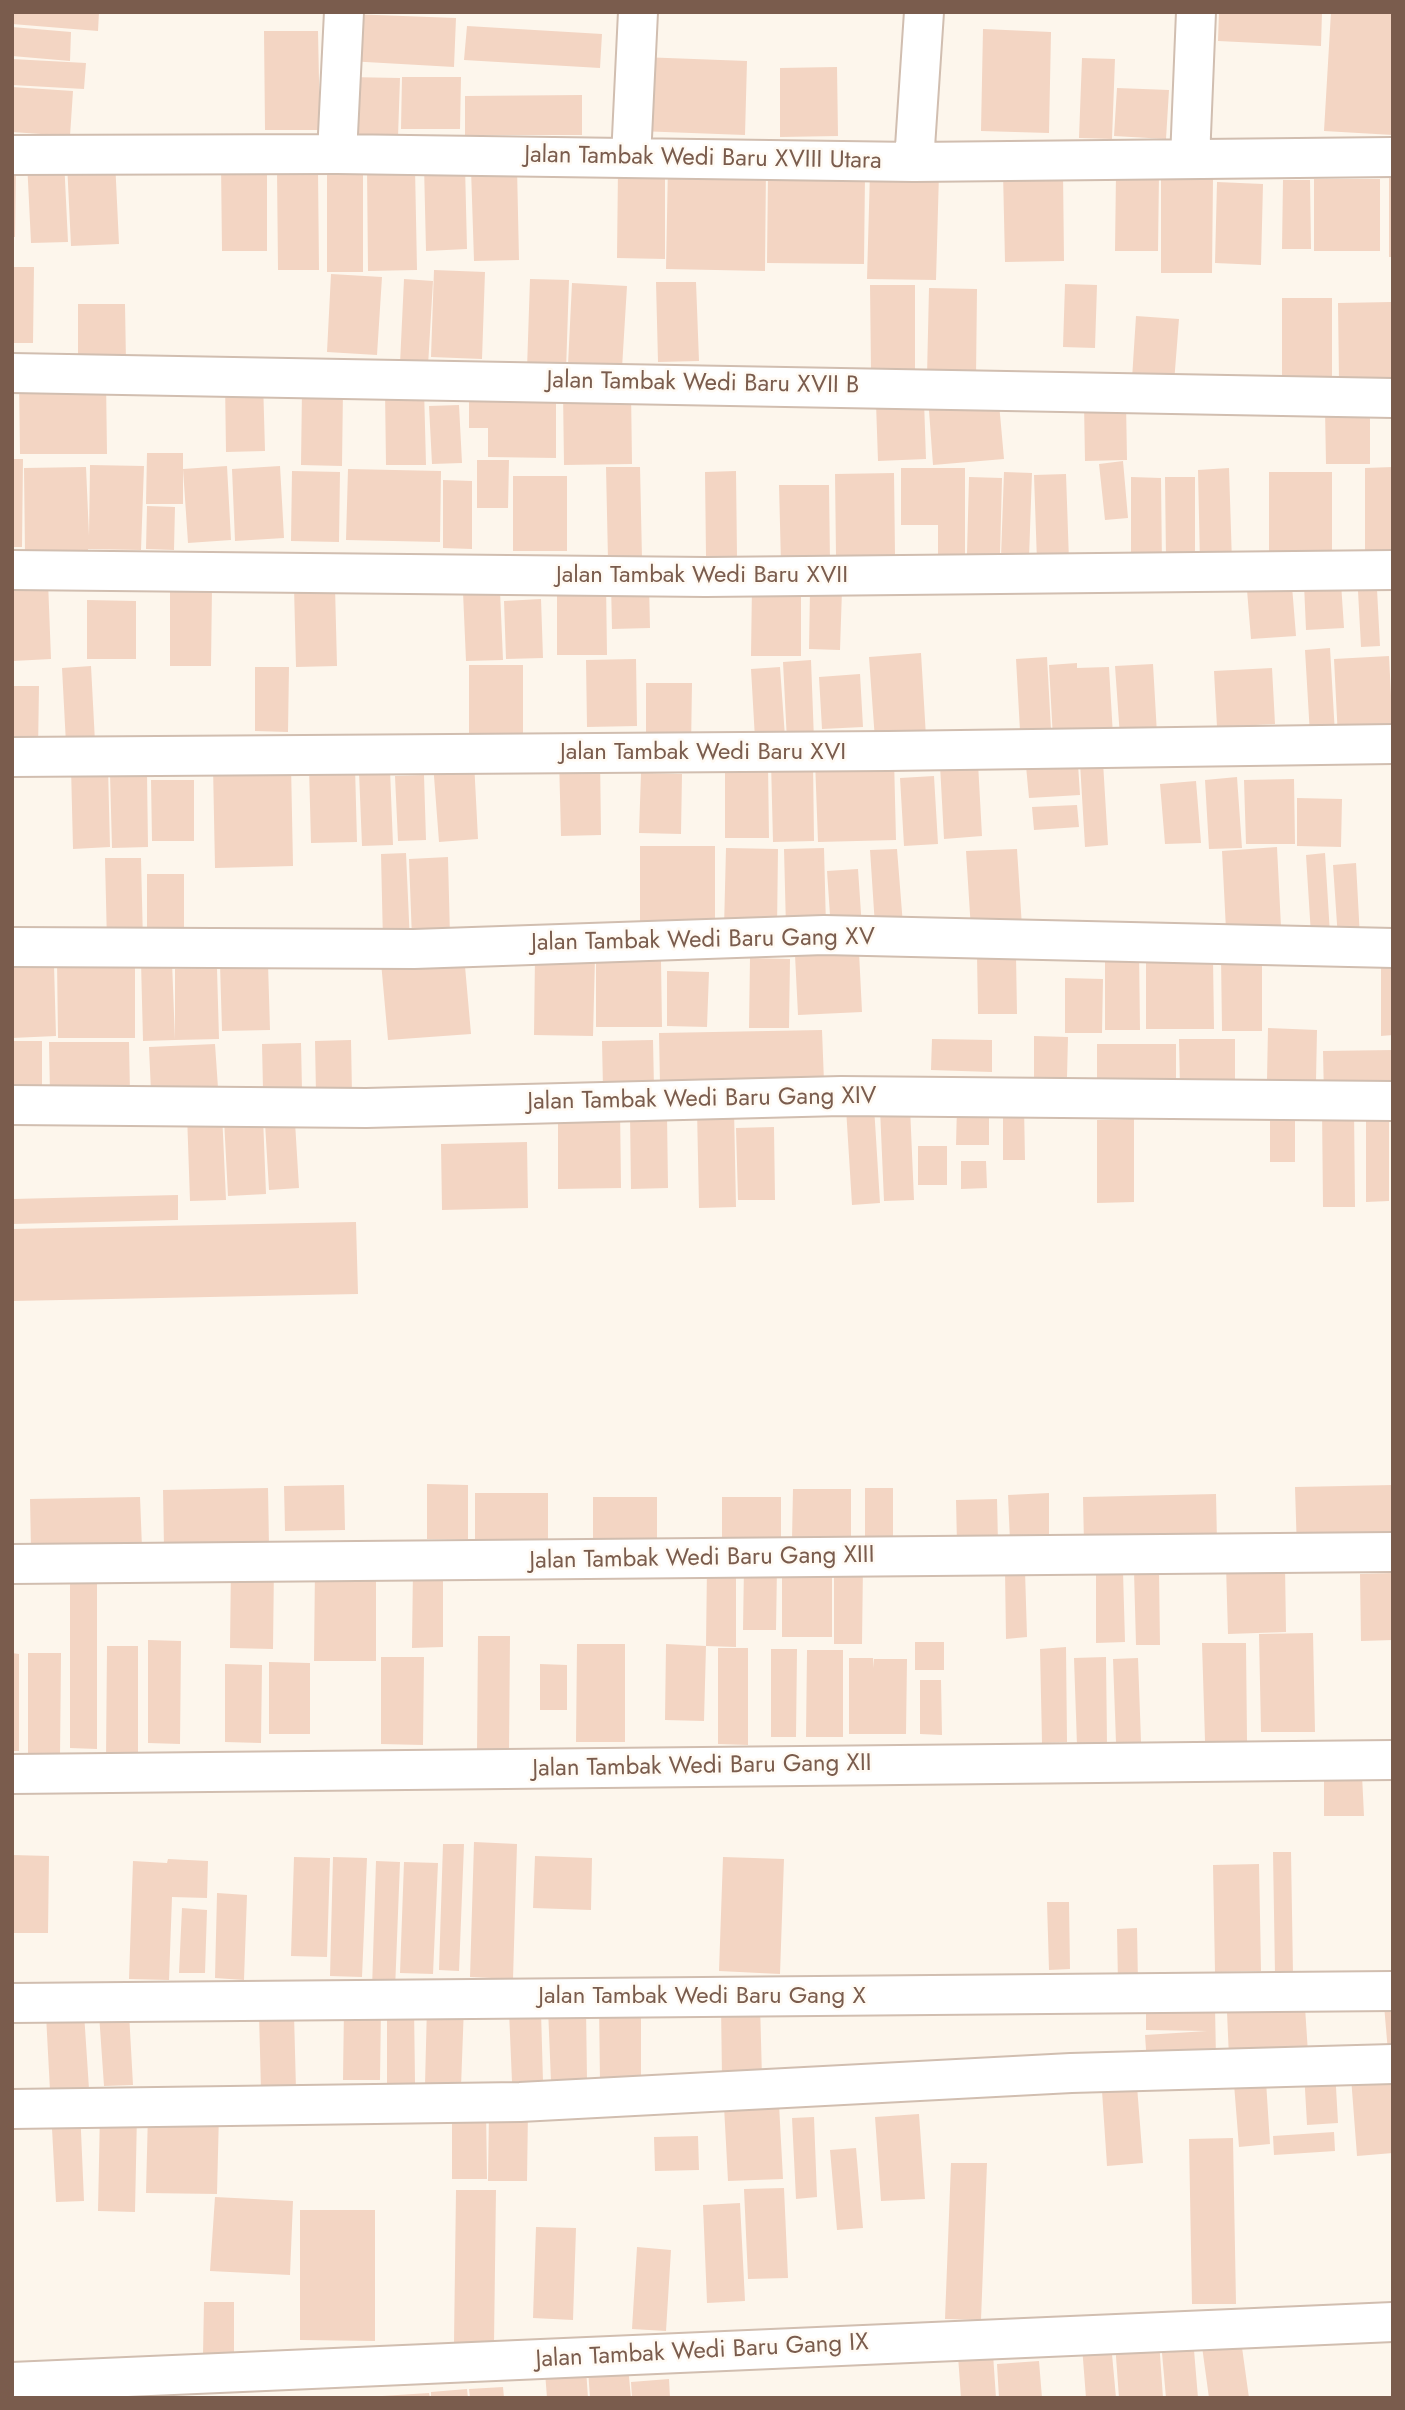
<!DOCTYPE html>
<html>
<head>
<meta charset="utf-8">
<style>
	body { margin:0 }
	#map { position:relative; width:1405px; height:2410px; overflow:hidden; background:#fdf6ec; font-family:Jost,sans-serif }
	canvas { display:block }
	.frame { position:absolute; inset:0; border:14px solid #7a5c4d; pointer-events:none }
</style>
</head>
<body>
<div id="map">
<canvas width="1405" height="2410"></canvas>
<div class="frame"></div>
</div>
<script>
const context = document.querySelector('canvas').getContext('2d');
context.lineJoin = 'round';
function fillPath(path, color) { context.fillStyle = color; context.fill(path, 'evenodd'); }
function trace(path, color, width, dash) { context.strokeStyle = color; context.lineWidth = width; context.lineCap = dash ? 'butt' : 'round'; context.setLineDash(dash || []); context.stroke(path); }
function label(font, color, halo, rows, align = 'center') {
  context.font = font + ' Jost,sans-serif'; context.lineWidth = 5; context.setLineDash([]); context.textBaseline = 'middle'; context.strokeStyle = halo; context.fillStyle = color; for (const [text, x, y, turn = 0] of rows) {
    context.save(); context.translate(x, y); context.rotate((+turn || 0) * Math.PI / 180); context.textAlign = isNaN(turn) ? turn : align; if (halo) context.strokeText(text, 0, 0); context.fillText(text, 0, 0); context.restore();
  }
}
const building = new Path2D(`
	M12,12H99L98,31L12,24Z
	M1219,12H1322L1321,46L1218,41Z
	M1331,12H1393V135L1324,131Z
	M350,14L456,18L454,67L348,61Z
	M467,26L602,34L600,68L464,60Z
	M12,27L71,32L70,61L12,56Z
	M983,29L1051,32L1049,133L981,131Z
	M264,31H318L320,130H265Z
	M641,57L747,61L745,135L638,131Z
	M1082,58L1115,59L1112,139L1079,138Z
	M12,59L86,63L84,89L12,85Z
	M837,67L838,136L780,137V68Z
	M348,77L400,78L398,137L347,136Z
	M402,77H461L460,129H401Z
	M12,87L73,91L70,136L12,132Z
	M1117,88L1169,90L1166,139L1114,136Z
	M582,95V135H465V96Z
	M64,159L68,242L31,243L27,161Z
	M115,160L119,244L71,246L67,163Z
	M12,163H16L15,237H12Z
	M267,163V251H222L221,164Z
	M668,164L766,166L765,271L666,269Z
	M424,165H465L467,249L426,251Z
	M327,167L363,168V272H327Z
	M367,167H415L417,270L368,271Z
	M517,167L519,260L474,261L471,169Z
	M618,168H665V259L617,258Z
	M277,170H318L319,270H278Z
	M870,171L939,173L936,280L867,279Z
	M1063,171L1064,261L1005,262L1003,172Z
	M768,172L865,174L864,264L767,263Z
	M1116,173L1159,174L1158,251H1115Z
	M1389,177H1393V257H1389Z
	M1161,178H1213L1212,273H1161Z
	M1314,179H1380V251H1314Z
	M1283,180H1310L1311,249H1282Z
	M1217,182L1263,184L1261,265L1215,263Z
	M12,267H34L33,343H12Z
	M434,270L485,272L482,359L431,357Z
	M331,274L382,277L377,355L327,352Z
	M404,279L433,281L428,366L400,364Z
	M530,279L569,280L566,371L527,369Z
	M656,282H696L699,361L658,362Z
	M572,283L627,286L622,368L568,365Z
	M1065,284L1097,285L1095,348L1063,347Z
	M870,285H915V372L871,371Z
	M929,288L977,289L976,377L927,376Z
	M1282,298H1332V386L1282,387Z
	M1391,302L1392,380L1339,381L1338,303Z
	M78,304H125L126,363H78Z
	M1136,316L1179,319L1174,383L1132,379Z
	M19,379H106L107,454H20Z
	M263,380L265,451L226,452L225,381Z
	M424,388L426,465H386L385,390Z
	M302,389H343L342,466L301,465Z
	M556,390V458L488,457V428H469V391Z
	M631,390L632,464L564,465L563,391Z
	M998,392L1004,459L933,465L928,397Z
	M924,401L926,459L878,461L876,403Z
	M1126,402L1127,460L1085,461L1084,403Z
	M459,405L462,463L432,464L429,406Z
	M1325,409H1370V464H1326Z
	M147,453H183V504H146Z
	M12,459H23L22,547H12Z
	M477,460H509L508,508H477Z
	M1123,461L1128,518L1105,520L1099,464Z
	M90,465L144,466L141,550L88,549V553L25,554L24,468L86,467L89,536Z
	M227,466L231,540L188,543L183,469Z
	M280,466L284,538L235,541L232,469Z
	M606,467H640L642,559L608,560Z
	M1393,467V555H1365V468Z
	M901,468H965V562H938V525H901Z
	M1229,468L1232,563L1200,564L1198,470Z
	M348,469L441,471L440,542L346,540Z
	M292,471L340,472L339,542L291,541Z
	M736,471L737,557L706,556L705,472Z
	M1004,472L1032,473L1029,558L1001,557Z
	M1269,472H1332V555H1269Z
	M894,473L895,555L836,556L835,474Z
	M1066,474L1069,561L1037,562L1034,475Z
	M513,476H567V551H513Z
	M969,477L1002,478L1000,555L967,554Z
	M1131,477L1161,478L1162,567L1131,566Z
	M1165,477H1195V559H1166Z
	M443,480L472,481V549L443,548Z
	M779,485H829L830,563L781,564Z
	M147,506L175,507L174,550L146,549Z
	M48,581L51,659L13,661L12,583Z
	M557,582H606L607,655H557Z
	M649,583L650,628L612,629L611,584Z
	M1341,583L1344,628L1306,630L1304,584Z
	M752,585L801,586V656H751Z
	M335,586L337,666L296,667L294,587Z
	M1292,586L1296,636L1251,639L1247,590Z
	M170,587H212L211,666H170Z
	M1377,589L1380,646L1361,647L1358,591Z
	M810,590H842L840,650L809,649Z
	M500,591L503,660L466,661L463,592Z
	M541,599L543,658L506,659L504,601Z
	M87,600L136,601V659H87Z
	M1330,648L1335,734L1310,735L1305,650Z
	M921,653L926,737L875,740L869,657Z
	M1389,656L1393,735L1338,738L1334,659Z
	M1047,657L1051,730L1020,731L1016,659Z
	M636,659L637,726L587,727L586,660Z
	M811,660L814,740L787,741L783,662Z
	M1077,663V668L1109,667L1113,736L1053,739L1049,665Z
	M1153,664L1157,734L1120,737L1115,666Z
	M469,665H523V749L469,750Z
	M91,666L95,742L66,744L62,668Z
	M255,667H289L288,732L255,731Z
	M780,667L785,737L755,739L751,669Z
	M1272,668L1275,724L1217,727L1214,671Z
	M860,674L863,727L822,729L819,677Z
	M646,683H692L691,749L646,748Z
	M12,686H39L38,751H12Z
	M600,757L601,835L561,836L559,758Z
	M894,758L896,840L818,842L815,760Z
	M474,761L478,839L439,842L433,763Z
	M813,761L814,841L773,842L771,762Z
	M1103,762L1108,845L1085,847L1080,763Z
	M978,763L982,836L944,839L940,765Z
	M291,764L293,866L215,868L213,766Z
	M768,764L769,838H725V765Z
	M1078,764L1080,795L1029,798L1026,766Z
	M355,766L357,842L311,843L309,767Z
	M71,767H108L110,847L73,849Z
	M390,770L393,845L362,846L359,772Z
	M147,773L148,847L112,848L110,774Z
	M641,773L682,774L681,834L639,833Z
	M424,775L426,840L398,841L395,776Z
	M934,776L938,844L904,846L900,778Z
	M1237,777L1242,848L1209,849L1205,780Z
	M1294,779L1295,844H1246L1244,780Z
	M151,780H194V841H152Z
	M1196,781L1201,843L1165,844L1160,784Z
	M1297,798L1342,799L1341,847L1297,846Z
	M1077,805L1079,827L1034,830L1032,807Z
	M640,846H715V927H640Z
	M1277,847L1281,927L1226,930L1222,851Z
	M726,848L778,849L777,929L724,928Z
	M824,848L826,927L786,928L784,849Z
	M897,849L903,925L875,926L870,850Z
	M1017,849L1022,927L971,930L966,851Z
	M406,853L410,943H383L381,854Z
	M1325,853L1330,934L1311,935L1306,855Z
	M448,857L450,937L412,939L409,859Z
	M105,858H141L143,943L107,944Z
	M1356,863L1360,938L1338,939L1333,865Z
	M858,869L862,928L831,930L827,871Z
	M147,874H184V931H147Z
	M1105,950H1139L1140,1030H1105Z
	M859,952L862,1012L798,1015L795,955Z
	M464,955L471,1034L388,1040L381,962Z
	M977,955H1016L1017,1014H978Z
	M535,956L595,958L593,1036L534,1035Z
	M1221,957H1262V1031H1222Z
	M750,958L790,959L789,1028H749Z
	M1213,958L1214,1029H1146V959Z
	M57,960H135V1038H58Z
	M596,960L661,961L662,1027H596Z
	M1381,960H1393V1035L1381,1036Z
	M141,962H172L175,1040L143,1041Z
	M268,963L270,1030L222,1031L220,964Z
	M54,965L56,1036L12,1038V966Z
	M217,968L219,1039L175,1040V969Z
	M667,971L709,972L707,1027L667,1026Z
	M1065,978L1103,979L1102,1033H1065Z
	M1268,1028L1317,1030L1316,1081L1267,1080Z
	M822,1030L824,1082L660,1085L659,1033Z
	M1034,1036L1068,1037L1067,1077H1034Z
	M932,1039L992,1040V1072L931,1070Z
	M1179,1039H1235V1089H1180Z
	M351,1040L352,1094H316L315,1041Z
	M653,1040L654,1088L603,1089L602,1041Z
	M12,1041H42V1093H12Z
	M49,1042H129L130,1093L50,1094Z
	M301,1043L302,1090H263L262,1044Z
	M215,1044L218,1088L151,1092L149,1047Z
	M1097,1044H1176V1087L1097,1086Z
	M1393,1050V1097L1324,1098L1323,1051Z
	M874,1106L880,1203L852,1205L846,1108Z
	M957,1106H989V1145H956Z
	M1003,1106H1024L1025,1160H1003Z
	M910,1107L914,1200L884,1201L880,1109Z
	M1322,1108H1354L1355,1207H1323Z
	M620,1109L621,1188L558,1189V1110Z
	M697,1109H734L736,1207L699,1208Z
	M222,1113L226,1200L190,1201L187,1114Z
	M1270,1113L1295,1114V1162H1270Z
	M667,1114L668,1188L631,1189L630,1115Z
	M263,1117L266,1194L228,1196L224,1119Z
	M1134,1119V1202L1097,1203V1120Z
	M1389,1119V1201L1366,1202V1120Z
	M295,1122L299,1188L269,1190L265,1123Z
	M774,1127L775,1200H738L736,1128Z
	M527,1142L528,1208L442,1210L441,1144Z
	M918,1146H947V1185H918Z
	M961,1161H986L987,1188L961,1189Z
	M178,1195V1220L12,1224V1199Z
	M356,1222L358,1294L12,1301V1229Z
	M427,1484L468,1485V1539H427Z
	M344,1485L345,1530L285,1531L284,1486Z
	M1393,1485V1550L1297,1552L1295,1487Z
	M268,1488L269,1546L164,1548L163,1490Z
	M865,1488H893V1542H865Z
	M793,1489H851V1540H792Z
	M475,1493H548V1544H475Z
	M1049,1493V1539L1010,1541L1008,1495Z
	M1216,1494L1217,1542L1084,1545L1083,1497Z
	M140,1497L142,1548L31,1550L30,1499Z
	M593,1497H657V1545H593Z
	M722,1497H781V1544H722Z
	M997,1499L998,1543L957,1544L956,1500Z
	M231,1563L274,1564L273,1649L230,1648Z
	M782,1563H832V1637H782Z
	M834,1563L863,1564L862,1644H834Z
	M707,1565H736V1647L706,1646Z
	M1285,1565L1286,1632L1228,1634L1226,1566Z
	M315,1566H376V1661H314Z
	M744,1566H777L776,1630H743Z
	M413,1568H443V1647L412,1648Z
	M1005,1570H1025L1027,1637L1006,1639Z
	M1123,1571L1125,1642L1096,1643V1572Z
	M1134,1571H1159L1160,1645H1136Z
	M70,1572L97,1573V1749L70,1748Z
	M1393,1573V1640L1361,1641L1360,1574Z
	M1313,1633L1315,1732H1261L1259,1634Z
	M478,1636H510L509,1751H477Z
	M148,1640L181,1641L180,1744L148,1743Z
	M915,1642H944V1670H915Z
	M1202,1643H1246L1247,1741H1205Z
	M577,1644H625V1742H576Z
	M666,1644L706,1646L704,1721L665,1720Z
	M107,1646H138V1758L106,1759Z
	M1066,1647L1067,1742L1042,1743L1040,1649Z
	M718,1648H748V1745L718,1744Z
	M771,1649H797L796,1737H771Z
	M807,1650H843V1737H806Z
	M12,1653L19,1654V1751H12Z
	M28,1653H61L60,1757H28Z
	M381,1657H424L423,1745L381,1744Z
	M1106,1657L1107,1746H1077L1074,1658Z
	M849,1658H873L874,1668V1659H907L906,1734H849Z
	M1138,1658L1141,1742L1116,1743L1113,1659Z
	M269,1662L310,1663V1734H269Z
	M225,1664L262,1665L261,1743L225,1742Z
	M540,1664L567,1665V1710H540Z
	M920,1680H941L942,1735L920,1734Z
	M1362,1775L1364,1816H1324V1776Z
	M474,1842L517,1844L513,1979L470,1977Z
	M443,1844H464L459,1971L439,1970Z
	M1273,1852H1291L1293,1974H1275Z
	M12,1855L49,1856L48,1933H12Z
	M535,1856L592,1858L591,1910L533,1908Z
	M294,1857L330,1858L327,1957L291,1956Z
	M333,1857L367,1858L362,1977L330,1976Z
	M723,1857L784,1859L780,1974L719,1971Z
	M168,1859L208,1861L207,1898L172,1897L169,1980L129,1979L133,1861L167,1863Z
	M376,1861L400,1862L395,1990L372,1989Z
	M404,1862L438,1863L433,1974L400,1973Z
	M1259,1864L1261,1971L1215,1972L1213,1865Z
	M217,1893L247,1895L244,1980L215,1978Z
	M1047,1902H1069L1070,1969L1049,1970Z
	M182,1908L207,1910L205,1973H179Z
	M1137,1928L1138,1984H1118L1117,1929Z
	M599,2003H641V2083L600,2084Z
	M760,2004L762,2078L722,2079L721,2005Z
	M1393,2004V2052H1388L1384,2005Z
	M427,2005L464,2006L461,2087L425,2085Z
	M1146,2005L1215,2006L1216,2059L1147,2064L1145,2035L1207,2031L1146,2030Z
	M414,2006L415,2083H387V2007Z
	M344,2007H381L380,2080H343Z
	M586,2007L587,2081L551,2082L548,2008Z
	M1305,2007L1308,2053L1229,2058L1227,2012Z
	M509,2011H541L543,2082H512Z
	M84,2013L89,2089L50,2091L46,2015Z
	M129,2013L133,2085L104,2086L99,2014Z
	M294,2014L296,2090H261L259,2015Z
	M1335,2069L1338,2123L1307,2125L1304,2071Z
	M1136,2073L1143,2163L1107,2166L1101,2076Z
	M1392,2074L1393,2153L1357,2156L1351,2077Z
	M1266,2081L1270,2144L1239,2147L1234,2084Z
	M779,2104L783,2179L728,2181L724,2106Z
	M80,2108L84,2201L56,2202L51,2110Z
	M452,2108H486L487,2179H452Z
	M489,2109L528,2110L527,2181H488Z
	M100,2111L137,2113L135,2212L98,2211Z
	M148,2112L219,2113L217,2194L146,2193Z
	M919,2114L925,2199L881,2201L875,2117Z
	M814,2117L817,2197L796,2199L792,2118Z
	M1334,2132L1335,2151L1274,2155L1273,2136Z
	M698,2136L699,2170L655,2171L654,2137Z
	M1233,2138L1236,2304H1192L1189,2139Z
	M856,2148L863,2228L837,2230L830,2150Z
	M951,2163H987L981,2320L945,2319Z
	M784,2188L788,2278L748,2279L744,2189Z
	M456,2190H496L494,2344L454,2343Z
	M215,2197L293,2201L290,2275L210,2271Z
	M740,2203L745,2301L707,2303L703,2205Z
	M300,2210H375V2341L300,2340Z
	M536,2227L576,2228L573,2320L533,2318Z
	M637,2247L671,2250L666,2331L632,2329Z
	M204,2302H234V2356L203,2355Z
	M1240,2333L1249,2398H1209L1201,2339Z
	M1159,2340L1163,2398H1119L1115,2343Z
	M1111,2343L1116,2398H1086L1082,2346Z
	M1194,2350L1198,2398H1166L1162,2353Z
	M993,2354L996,2398H961L958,2356Z
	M1039,2361L1042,2398H999L997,2364Z
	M628,2366L631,2398H590L588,2369Z
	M586,2369L588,2398H547L545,2372Z
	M669,2379L670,2398H632L631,2382Z
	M503,2387L504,2398H470L469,2389Z
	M467,2389L468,2398H431V2392Z
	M429,2393L430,2398H382V2396Z`);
const minor = new Path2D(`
	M337,154L344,12
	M12,155L337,154L914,162L1393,157
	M631,158L638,12
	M1190,159L1196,12
	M914,162L924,12
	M12,373L1393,398
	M12,570L706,577L1393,570
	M12,757L888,751L1393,744
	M12,947L414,949L824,935L1393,948
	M12,1105L366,1108L841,1096L1393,1101
	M12,1564L1393,1552
	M12,1774L1393,1760
	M12,2003L1393,1991
	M12,2109L520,2102L1071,2073L1393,2064
	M12,2382L1393,2322`);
const streetNames = [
	["Jalan Tambak Wedi Baru XVIII Utara",703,159,1],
	["Jalan Tambak Wedi Baru XVII B",703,384,1],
	["Jalan Tambak Wedi Baru XVII",702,576],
	["Jalan Tambak Wedi Baru XVI",703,753],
	["Jalan Tambak Wedi Baru Gang XV",703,941,-1],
	["Jalan Tambak Wedi Baru Gang XIV",702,1100,-1],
	["Jalan Tambak Wedi Baru Gang XIII",702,1559,-1],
	["Jalan Tambak Wedi Baru Gang XII",702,1767,-1],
	["Jalan Tambak Wedi Baru Gang X",702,1997],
	["Jalan Tambak Wedi Baru Gang IX",702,2352,-3]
];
fillPath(building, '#f3d5c3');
trace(minor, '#d1beb0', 42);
trace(minor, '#fff', 38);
label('24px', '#7a5c4d', '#fffaf3', streetNames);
</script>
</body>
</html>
